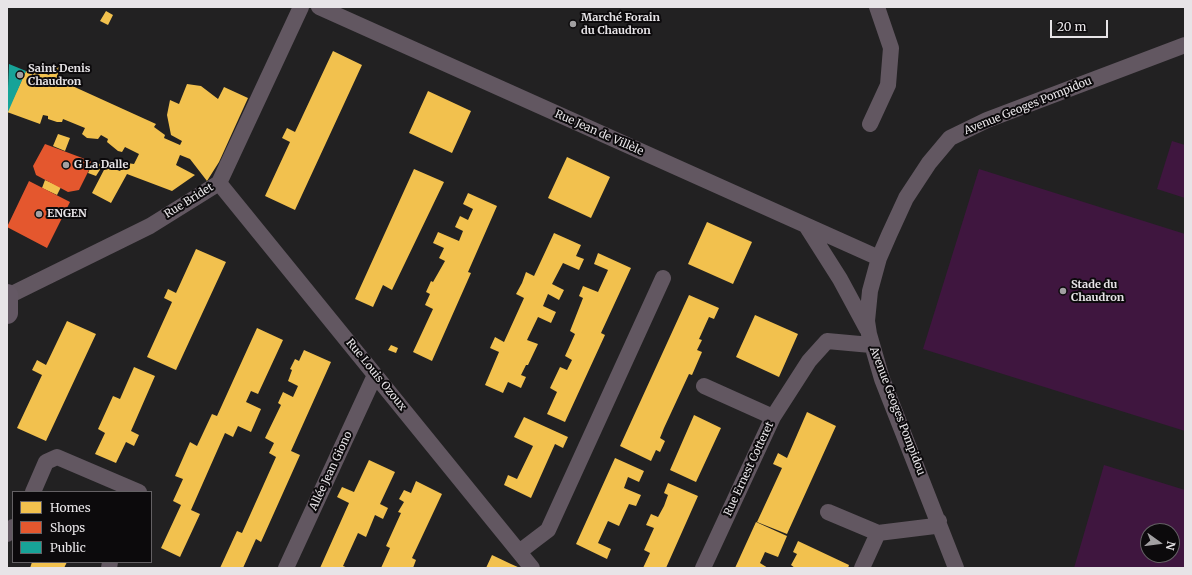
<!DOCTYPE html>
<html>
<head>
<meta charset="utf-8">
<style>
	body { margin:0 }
	#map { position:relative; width:1192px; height:575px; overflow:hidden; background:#222122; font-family:Merriweather,serif }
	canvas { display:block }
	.frame { position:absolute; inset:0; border:8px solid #e7e4e7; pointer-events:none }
	.legend { position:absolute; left:12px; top:491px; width:140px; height:72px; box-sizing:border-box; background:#0c0a0c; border:1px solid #646164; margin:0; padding:5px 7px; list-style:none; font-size:12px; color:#e7e4e7 }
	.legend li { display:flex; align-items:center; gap:8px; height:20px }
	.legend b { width:20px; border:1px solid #646164 }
	.north { position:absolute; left:1140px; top:523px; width:40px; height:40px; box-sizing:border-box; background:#0c0a0c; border:1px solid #646164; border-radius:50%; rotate:104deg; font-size:11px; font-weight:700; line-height:16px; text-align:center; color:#e7e4e7 }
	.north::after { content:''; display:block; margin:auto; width:14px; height:18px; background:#a2a0a2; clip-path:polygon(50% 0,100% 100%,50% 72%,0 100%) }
	.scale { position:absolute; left:1050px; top:20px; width:58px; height:18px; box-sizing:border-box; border:2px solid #e7e4e7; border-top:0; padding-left:5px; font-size:12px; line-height:14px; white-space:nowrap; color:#e7e4e7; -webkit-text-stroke:3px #0c0a0c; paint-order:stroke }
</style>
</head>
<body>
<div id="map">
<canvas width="1192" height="575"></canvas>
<div class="frame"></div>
<ul class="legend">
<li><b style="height:11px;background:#f2c14e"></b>Homes</li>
<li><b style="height:11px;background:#e4572e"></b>Shops</li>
<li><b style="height:11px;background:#17a398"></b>Public</li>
</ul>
<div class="north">N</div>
<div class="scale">20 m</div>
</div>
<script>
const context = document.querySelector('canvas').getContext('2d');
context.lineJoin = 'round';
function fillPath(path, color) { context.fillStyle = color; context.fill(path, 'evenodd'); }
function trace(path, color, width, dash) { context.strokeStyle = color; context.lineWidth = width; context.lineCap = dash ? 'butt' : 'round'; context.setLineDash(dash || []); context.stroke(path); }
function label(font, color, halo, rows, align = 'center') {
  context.font = font + ' Merriweather,serif'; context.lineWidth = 4; context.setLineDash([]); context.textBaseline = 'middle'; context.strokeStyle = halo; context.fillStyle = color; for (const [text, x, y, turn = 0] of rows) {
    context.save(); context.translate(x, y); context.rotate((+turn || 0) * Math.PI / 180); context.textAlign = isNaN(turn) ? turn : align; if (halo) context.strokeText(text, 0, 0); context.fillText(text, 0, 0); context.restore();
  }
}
const green = new Path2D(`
	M1172,141L1185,145V198L1157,189Z
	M979,169L1185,234V431L923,349Z
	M1104,465L1185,490V568H1074ZM1148,531H1172V555H1148Z`);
const homes = new Path2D(`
	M106,11L113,15L108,25L100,21Z
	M333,51L362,65L295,210L265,196L290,142L282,138L287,128L295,132Z
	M54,66L59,67L57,79L156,124L154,127L165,135L164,138L180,145L182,141L171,135L167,115L170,100L179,104L187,84L201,86L218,99L224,87L248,98L219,162L207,181L190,159L180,155L176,165L195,175L172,191L127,174L111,203L92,193L106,166L120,171L127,163L134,164L139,154L125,147L122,152L118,151L107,142L108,139L101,135L98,139L87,138L82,134L85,128L63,119L62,122H57L48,119V116L43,115L40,124L7,112L26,71L33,75L36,70L49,75Z
	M428,91L471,111L452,153L409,133Z
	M58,134L70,138L65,151L53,146Z
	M567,157L610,177L591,218L548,198Z
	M93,162L103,165L96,176L88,173Z
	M414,169L444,182L392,290L383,285L373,307L355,299Z
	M45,180L61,187L57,195L42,188Z
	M468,193L497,206L468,272L471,273L432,361L413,352L433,309L425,305L430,294L426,292L431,281L433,282L445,261L439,258L444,248L433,243L438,232L459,241L463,231L455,227L460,216L468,220L473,209L463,204Z
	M707,222L752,242L733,284L688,264Z
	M554,233L581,245L576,256L584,259L579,270L563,263L552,284L564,290L559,300L548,294L543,306L556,312L551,323L538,317L527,340L538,344L528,365H526L521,375L526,377L521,388L508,382L503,393L485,385L499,352L490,348L495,337L504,342L524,298L516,294L522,283L526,272L534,276Z
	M196,249L226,262L176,370L147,357L172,302L164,298L168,289L176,293Z
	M598,253L631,268L601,333L605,335L565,422L547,414L557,392L550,388L560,367L567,370L572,360L565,356L575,334L570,331L583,298L579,296L583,286L598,292L608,270L594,264Z
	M689,295L719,308L714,319L709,317L699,339L702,340L697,350L702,352L692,375L689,374L664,428L660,438L665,441L660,452L656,450L651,461L620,446Z
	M755,315L798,334L779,377L736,357Z
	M67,321L96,334L46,441L17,428L42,375L32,370L37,360L46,365Z
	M257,328L283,340L258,394L251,391L246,402L261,409L251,432L238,426L233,437L225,433L191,510L200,514L180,557L161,548L181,505L173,501L183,479L175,476L190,442L197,446L212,414L217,416Z
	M391,345L398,348L396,353L388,350Z
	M304,350L331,362L291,451L300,455L261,542L256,539L243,568H220L237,531L242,533L276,457L269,453L274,443L265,438L281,405L278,403L283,392L293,397L298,386L288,381L292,370L290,369L295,359L299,361Z
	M134,367L155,376L131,431L139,435L134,446L126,442L116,463L95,454L105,433L98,429L113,396L120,399Z
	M807,412L836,426L787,534L757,522L782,468L773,464L778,453L787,458Z
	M694,415L721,428L696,482L670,470Z
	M524,417L568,437L563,448L555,444L531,498L504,485L508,475L517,479L533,446L514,437Z
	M615,458L644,471L639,482L628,477L624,488L641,495L636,506L629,504L619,526L608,521L598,543L611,549L607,559L576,544Z
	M369,460L395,472L380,504L388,508L383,519L375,515L366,537L358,533L343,566L348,568H320L349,503L337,497L342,487L354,492Z
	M416,481L442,494L412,558L416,560L413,568H381L390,548L386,546L401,513L398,512L404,502L399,499L404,490L411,493Z
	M668,483L698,496L666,568H643L650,553L644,550L654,528L646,525L651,514L658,517L664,506L668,495L664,493Z
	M756,522L787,536L778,557L765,552L760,563L768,568H735Z
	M798,541L849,565L848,568H795L791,565L797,554L793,552Z
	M492,555L511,564L520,568H486Z
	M32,562H67L64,568H30Z`);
const shops = new Path2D(`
	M45,144L93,162L79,190L68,192L36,175L33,166Z
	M29,181L70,202L47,248L7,227Z`);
const public = new Path2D(`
	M9,64L26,71L8,112H7Z`);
const street = new Path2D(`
	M319,7L879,258
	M870,124L888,85L891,48L877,7
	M219,183L532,568
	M807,227L840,279L867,329
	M8,296L150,226L219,183L301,7
	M773,417L809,361L827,341L871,345
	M33,492L46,462L57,457L139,492
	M828,512L878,533
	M7,534L13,527
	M519,552L548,530L663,278
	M109,568L110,562
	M286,568L375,375
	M703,568L773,417L704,386
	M862,568L878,533L935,526L939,521
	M956,568L882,379L869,334L867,321L870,291L879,258L889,235L906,198L929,163L950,138L987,120L1185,45`);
const secondary = new Path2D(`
	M7,295V313`);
const markers = [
	[573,24,4,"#a2a0a2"],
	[20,75,4,"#a2a0a2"],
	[66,165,4,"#a2a0a2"],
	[39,214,4,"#a2a0a2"],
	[1063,291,4,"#a2a0a2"]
];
const poiNames = [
	["Marché Forain",581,18],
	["du Chaudron",581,31],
	["Saint Denis",28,69],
	["Chaudron",28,82],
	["G La Dalle",74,165],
	["ENGEN",47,214],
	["Stade du",1071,285],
	["Chaudron",1071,298]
];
const streetNames = [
	["Avenue Geoges Pompidou",1028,106,-22],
	["Rue Jean de Villèle",599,133,24],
	["Rue Bridet",189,201,-32],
	["Rue Louis Ozoux",376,375,51],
	["Avenue Geoges Pompidou",897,411,69],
	["Rue Ernest Cotteret",749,469,-65],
	["Allée Jean Giono",331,471,-65]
];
fillPath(green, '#3f163f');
fillPath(homes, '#f2c14e');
fillPath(shops, '#e4572e');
fillPath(public, '#17a398');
trace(street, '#625761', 16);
trace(secondary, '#645864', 22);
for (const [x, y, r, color] of markers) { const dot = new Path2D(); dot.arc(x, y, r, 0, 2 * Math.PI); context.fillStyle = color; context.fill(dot); trace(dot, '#0c0a0c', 1.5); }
label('bold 11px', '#e7e4e7', '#0c0a0c', poiNames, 'left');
label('11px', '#e7e4e7', '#0c0a0c', streetNames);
</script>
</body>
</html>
